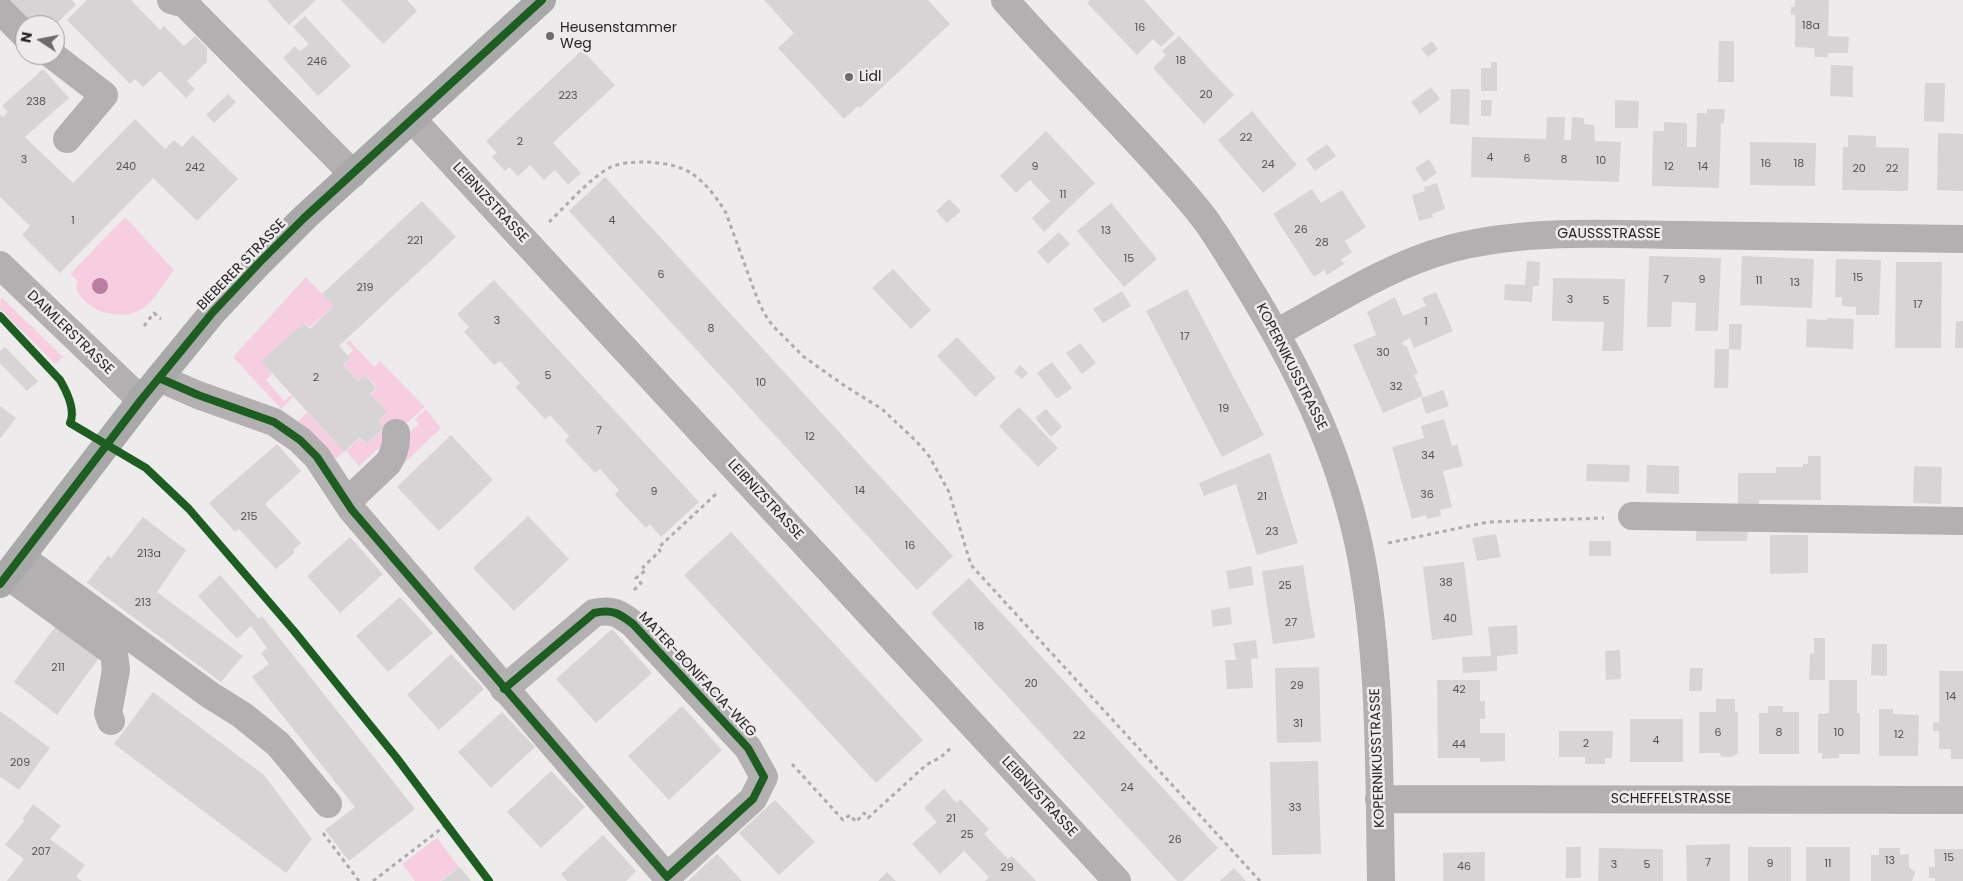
<!DOCTYPE html>
<html>
<head>
<meta charset="utf-8">
<style>
	body { margin:0 }
	#map { position:relative; width:1963px; height:881px; overflow:hidden; background:#eeebec; font-family:Poppins,sans-serif }
	canvas { display:block }
	.north { position:absolute; left:15px; top:15px; width:50px; height:50px; box-sizing:border-box; background:#efeaec; border:1px solid #9f9b9c; border-radius:50%; rotate:281deg; font-size:14px; font-weight:700; line-height:20px; text-align:center; color:#262425 }
	.north::after { content:''; display:block; margin:auto; width:18px; height:22px; background:#6c6a6b; clip-path:polygon(50% 0,100% 100%,50% 72%,0 100%) }
</style>
</head>
<body>
<div id="map">
<canvas width="1963" height="881"></canvas>
<div class="north">N</div>
</div>
<script>
const context = document.querySelector('canvas').getContext('2d');
context.lineJoin = 'round';
function fillPath(path, color) { context.fillStyle = color; context.fill(path, 'evenodd'); }
function trace(path, color, width, dash) { context.strokeStyle = color; context.lineWidth = width; context.lineCap = dash ? 'butt' : 'round'; context.setLineDash(dash || []); context.stroke(path); }
function label(font, color, halo, rows, align = 'center') {
  context.font = font + ' Poppins,sans-serif'; context.lineWidth = 5; context.setLineDash([]); context.textBaseline = 'middle'; context.strokeStyle = halo; context.fillStyle = color; for (const [text, x, y, turn = 0] of rows) {
    context.save(); context.translate(x, y); context.rotate((+turn || 0) * Math.PI / 180); context.textAlign = isNaN(turn) ? turn : align; if (halo) context.strokeText(text, 0, 0); context.fillText(text, 0, 0); context.restore();
  }
}
const green = new Path2D(`
	M125,217L174,270C157,292 146,320 113,314C105,312 98,312 91,306C85,301 76,294 76,285L78,281L70,274Z
	M306,277L334,306L310,327L304,323L262,361L272,374L266,380L284,401L291,395L293,397L281,409L233,357Z
	M1,297L63,357L55,364L0,309Z
	M349,340L374,367L380,361L425,407L359,466L346,451L360,438L367,444L384,429L378,421L387,413L371,395L377,388L366,375L358,381L344,365L350,358L348,355L353,350L346,343Z
	M426,409L441,428L362,503L407,434L419,424L415,419Z
	M307,412L344,452L334,460L298,422Z
	M437,838L459,867L440,881H415L402,864Z`);
const building = new Path2D(`
	M4,0H72L76,5L55,25H28Z
	M87,0H131L160,30L164,26L184,46L195,36L207,48V62L187,81L195,89L186,98L160,71L143,87L135,79L130,84L67,20Z
	M267,0H316L289,25Z
	M341,0H407L417,11L383,44Z
	M764,0H928L950,24L860,108L858,106L844,119L778,48L794,33Z
	M1090,0H1144L1175,34L1161,47L1153,39L1137,55L1087,3Z
	M1795,0H1829L1828,36L1849,37L1848,53H1828V57H1815L1814,48L1795,47V15H1791V7H1795Z
	M305,16L351,66L318,96L283,58L295,46L300,51L309,44L293,27Z
	M1179,36L1234,95L1204,124L1153,68L1166,55L1162,51Z
	M1432,41L1438,49L1428,57L1421,49Z
	M1719,41H1734V82H1718Z
	M582,50L615,85L553,143L581,173L568,185L555,170L544,180L530,165L518,176L509,167L505,171L492,157L497,153L486,141Z
	M1491,62H1497V91H1481V68H1491Z
	M1831,65L1853,66V97L1830,96Z
	M43,69L69,98L25,137L73,183L135,119L165,149L174,140L182,147L193,135L238,179L197,221L153,178L60,273L22,235L30,226L0,197V114L3,117L8,112L2,106Z
	M1925,83H1945L1944,122L1924,121Z
	M1431,87L1440,99L1420,114L1411,102Z
	M1451,89H1470L1469,125L1450,124Z
	M228,94L236,102L214,123L206,115Z
	M1481,100H1492L1491,116H1481Z
	M1615,100L1639,101L1638,128H1615Z
	M1707,109H1725L1724,124L1721,123L1719,188L1652,186L1653,131H1664V122L1687,123V147H1696L1697,113H1707Z
	M1252,111L1297,165L1263,193L1218,140Z
	M1547,117H1565L1564,140H1571L1572,117L1584,118V124L1594,125L1595,141L1621,142L1619,182L1471,177L1472,137L1546,139Z
	M1046,131L1095,183L1044,232L1032,218L1050,201L1030,180L1016,193L1000,176Z
	M1938,133L1963,134V191L1937,190Z
	M1848,135L1876,136V147L1909,148L1908,191L1842,190L1843,147H1848Z
	M1750,142L1816,143L1815,186L1750,185Z
	M1327,144L1336,156L1315,171L1306,159Z
	M1429,159L1437,173L1424,182L1415,168Z
	M605,177L953,556L917,590L569,211Z
	M1437,183L1445,209L1432,214L1433,217L1419,221L1412,195L1425,191L1424,187Z
	M1312,189L1321,203L1342,190L1366,227L1345,241L1352,252L1341,260L1344,264L1327,275L1324,270L1314,277L1273,214Z
	M949,199L961,211L947,223L936,211Z
	M422,201L456,237L339,346L350,358L343,365L358,381L365,375L376,388L370,394L387,412L378,421L384,428L367,444L360,437L344,452L261,361L304,323L310,329L334,306L322,294Z
	M1111,203L1157,259L1124,287L1077,231Z
	M1059,232L1070,244L1048,264L1037,252Z
	M1649,256L1721,258L1718,331H1695L1696,303L1672,302L1671,327H1647Z
	M1742,256L1814,259L1812,308L1740,305Z
	M1836,259L1881,260L1879,315H1856V307L1842,306V297H1835Z
	M1527,261L1540,262L1539,286H1533L1532,302L1504,300L1505,284L1525,285Z
	M1896,262H1942L1941,348H1895Z
	M893,269L931,310L911,329L872,288Z
	M1553,278L1625,279L1623,351H1602L1604,322L1552,321Z
	M494,280L699,502L661,537L650,524L646,528L615,495L619,490L600,469L595,473L565,441L569,436L550,415L545,419L515,387L520,383L500,361L494,365L464,332L469,327L457,314Z
	M1187,289L1264,435L1222,457L1146,311Z
	M1122,291L1131,306L1103,323L1093,309Z
	M1436,292L1453,331L1414,348L1410,338L1402,342L1404,346L1406,345L1418,373L1414,375L1423,396L1383,413L1353,345L1376,335L1367,312L1395,297L1403,316L1426,306L1422,298Z
	M1827,318L1854,319L1853,349L1806,347L1807,319L1827,320Z
	M1956,321H1963V348H1955Z
	M1729,324H1742L1741,350L1729,349Z
	M957,337L996,378L975,397L937,356Z
	M1080,343L1096,363L1082,374L1066,353Z
	M5,347L38,381L27,391L0,363V351Z
	M1715,349H1729L1728,388H1714Z
	M1052,362L1072,388L1057,399L1037,373Z
	M1020,365L1028,373L1022,379L1014,372Z
	M1443,390L1449,406L1426,414L1421,398Z
	M0,406L16,418L0,439Z
	M1019,407L1058,448L1038,467L999,426Z
	M1046,409L1062,427L1051,437L1035,418Z
	M1444,419L1452,446L1457,444L1463,466L1443,471L1452,507L1440,510L1441,516L1427,519L1426,515L1412,519L1392,447L1424,438L1421,426Z
	M451,435L493,480L439,531L397,487Z
	M277,444L301,471L265,504L301,543L293,550L295,552L276,569L239,529L235,532L209,503Z
	M1270,453L1298,543L1257,555L1236,484L1204,496L1199,483Z
	M1808,456H1821V500H1759V512L1738,511V473H1776V467H1803V464H1808Z
	M1587,464L1630,465L1629,482L1586,481Z
	M1647,465L1679,466V494L1646,493Z
	M1914,466L1942,467L1941,504L1913,503Z
	M528,516L569,559L514,611L473,568Z
	M143,517L186,550L157,592L243,656L221,682L87,583L108,555L111,558Z
	M1697,521L1748,522L1747,541H1696Z
	M731,532L923,740L876,783L684,575Z
	M1496,534L1501,557L1477,561L1472,538Z
	M1770,535H1808V573L1770,574Z
	M350,537L383,574L340,613L307,576Z
	M1589,541H1611V556H1589Z
	M1464,562L1473,635L1432,640L1423,567Z
	M1303,565L1315,638L1273,644L1262,571Z
	M1251,566L1254,585L1229,589L1226,571Z
	M220,575L259,619L262,616L415,809L349,861L325,830L355,807L252,677L269,664L261,653L267,648L251,626L237,639L198,596Z
	M969,578L1218,848L1183,881H1177L931,613Z
	M400,597L433,633L388,672L356,636Z
	M1230,607L1232,624L1213,627L1211,610Z
	M59,622L102,654L57,715L14,682Z
	M1517,625L1518,654L1497,656V671L1463,673L1462,657L1491,656L1488,627Z
	M612,629L652,673L596,723L556,679Z
	M1814,638H1825V680H1809L1810,653L1814,654Z
	M1256,640L1258,658L1251,659L1253,688L1227,689L1225,660H1236L1233,643Z
	M1872,644H1887V676L1871,675Z
	M1620,650L1621,679L1606,680L1605,651Z
	M451,654L484,689L439,730L407,695Z
	M1319,667L1321,742L1277,743L1275,668Z
	M1690,668H1703L1702,691H1689Z
	M1939,671H1963V759H1951V749H1939V731H1933V722L1939,723Z
	M1437,680H1480V701H1485V719H1480V733H1505V761L1480,762V758H1438Z
	M1829,680H1857V713H1860V754H1839V758L1822,759V753H1818V714L1829,713Z
	M153,692L264,775L312,839L286,873L114,744Z
	M1716,699H1735V712H1738V753L1732,757H1722L1719,753H1699V712H1716Z
	M682,706L722,750L669,800L628,756Z
	M1768,706H1783V712H1799V754H1759V713H1768Z
	M1879,709H1893V714L1919,715L1918,756H1879Z
	M0,711L50,748L19,790L1,777L0,779Z
	M502,712L535,747L491,788L458,752Z
	M1630,719H1683V762H1630Z
	M1559,731H1613L1612,758H1605V764H1585V757H1559Z
	M1318,761L1321,854L1272,855L1270,762Z
	M551,771L585,807L541,848L507,812Z
	M944,789L957,803L960,799L989,829L984,834L1008,859L1012,856L1036,881H985L989,877L964,851L940,874L912,844L937,822L924,808Z
	M775,800L815,842L779,875L739,833Z
	M33,804L61,826L50,839L85,865L76,877L82,881H7L24,859L5,845L24,821L23,818Z
	M603,835L636,871L626,881H567L561,874Z
	M1730,844V881H1687L1686,845Z
	M1566,847H1581V878H1566Z
	M1748,847H1791V881H1748Z
	M1806,847H1850V881H1806Z
	M1599,848L1663,849V881H1598Z
	M1879,848H1900V855L1909,854V867L1915,872L1912,881H1871V855H1879Z
	M1934,849H1963V881H1935V878H1929V867H1935Z
	M1485,852V881H1443V853Z
	M717,854L742,881H688L706,864Z
	M460,867L471,881H441L457,869Z
	M1234,868L1246,881H1220Z
	M887,872L896,881H878Z`);
const path = new Path2D(`
	M549,222C566,206 589,179 609,168C627,158 674,161 691,173C705,182 718,199 726,213L757,298L764,313L772,325L804,357L845,386L882,409L916,441L929,456L949,492L971,565L1260,881
	M144,326L154,313L161,319
	M73,416L76,413
	M1388,543L1488,522L1604,518
	M634,590L641,583L636,578L646,570L643,567L660,551L658,548L717,493
	M792,764L843,820L850,815L856,822L864,813L868,818L926,765L941,757L953,746
	M323,833L359,881
	M373,881L446,825`);
const minor = new Path2D(`
	M171,0L185,4L353,174
	M1005,0C1045,45 1087,88 1128,132C1155,161 1183,190 1207,222C1224,247 1240,273 1255,298C1306,383 1344,464 1362,561C1381,666 1379,775 1381,881
	M0,10L25,35
	M52,55L104,95L67,139
	M412,119L1117,881
	M0,265L141,400
	M1276,333C1332,303 1387,266 1449,249C1525,229 1605,234 1683,235C1776,236 1870,238 1963,239
	M159,378L198,395L274,422L300,440L317,457L352,510L667,877L753,799L764,777L748,748L633,624C619,613 612,609 594,613L504,689
	M347,502L388,463C394,454 397,445 396,433
	M1632,516L1963,521
	M21,557L210,695L242,715L278,744L328,804
	M7,575L114,653L116,670L108,713L111,721
	M1379,799L1963,800`);
const major = new Path2D(`
	M0,584L141,400L213,312L259,263L304,218L542,0`);
const cycleway = new Path2D(`
	M0,316L60,380C67,392 76,410 70,423L146,468L189,509L294,631L396,757L489,881
	M159,378L198,395L274,422L300,440L317,457L352,510L667,877L753,799L764,777L748,748L633,624C619,613 612,609 594,613L504,689
	M0,584L141,400L213,312L259,263L304,218L542,0`);
const trees = [
	[100,286]
];
const markers = [
	[550,36,5,"#6c6a6b"],
	[849,77,5,"#6c6a6b"]
];
const numberNames = [
	["18a",1811,26],
	["16",1140,28],
	["18",1181,61],
	["246",317,62],
	["20",1206,95],
	["223",568,96],
	["238",36,102],
	["22",1246,138],
	["2",520,142],
	["4",1490,158],
	["6",1527,159],
	["3",24,160],
	["8",1564,160],
	["10",1601,161],
	["16",1766,164],
	["18",1799,164],
	["24",1268,165],
	["240",126,167],
	["9",1035,167],
	["12",1669,167],
	["14",1703,167],
	["242",195,168],
	["20",1859,169],
	["22",1892,169],
	["11",1063,195],
	["1",73,221],
	["4",612,221],
	["26",1301,230],
	["13",1106,231],
	["221",415,241],
	["28",1322,243],
	["15",1129,259],
	["6",661,275],
	["15",1858,278],
	["7",1666,280],
	["9",1702,280],
	["11",1759,281],
	["13",1795,283],
	["219",365,288],
	["3",1570,300],
	["5",1606,301],
	["17",1918,305],
	["3",497,321],
	["1",1426,322],
	["8",711,329],
	["17",1185,337],
	["30",1383,353],
	["5",548,376],
	["2",316,378],
	["10",761,383],
	["32",1396,387],
	["19",1224,409],
	["7",599,431],
	["12",810,437],
	["34",1428,456],
	["14",860,491],
	["9",654,492],
	["36",1427,495],
	["21",1262,497],
	["215",249,517],
	["23",1272,532],
	["16",910,546],
	["213a",149,554],
	["38",1446,583],
	["25",1285,586],
	["213",143,603],
	["40",1450,619],
	["27",1291,623],
	["18",979,627],
	["211",58,668],
	["20",1031,684],
	["29",1297,686],
	["42",1459,690],
	["14",1951,697],
	["31",1298,724],
	["6",1718,733],
	["8",1779,733],
	["10",1839,733],
	["12",1899,735],
	["22",1079,736],
	["4",1656,741],
	["2",1586,744],
	["44",1459,745],
	["209",20,763],
	["24",1127,788],
	["33",1295,808],
	["21",951,819],
	["25",967,835],
	["26",1175,840],
	["207",41,852],
	["15",1949,858],
	["13",1890,861],
	["7",1708,863],
	["9",1770,864],
	["11",1828,864],
	["3",1614,865],
	["5",1647,865],
	["46",1464,867],
	["29",1007,868]
];
const poiNames = [
	["Heusenstammer",560,28],
	["Weg",560,44],
	["Lidl",859,77]
];
const streetNames = [
	["LEIBNIZSTRASSE",490,203,47],
	["GAUSSSTRASSE",1609,234],
	["BIEBERER STRASSE",242,265,-46],
	["DAIMLERSTRASSE",70,333,44],
	["KOPERNIKUSSTRASSE",1291,367,63],
	["LEIBNIZSTRASSE",765,500,47],
	["MATER-BONIFACIA-WEG",697,675,47],
	["KOPERNIKUSSTRASSE",1378,758,-92],
	["LEIBNIZSTRASSE",1039,797,47],
	["SCHEFFELSTRASSE",1671,799]
];
fillPath(green, '#f6cee0');
fillPath(building, '#d6d4d5');
trace(path, '#adabab', 3, [4, 4]);
trace(minor, '#b2b0b0', 28);
trace(major, '#aaa9a9', 28);
trace(cycleway, '#1b5e20', 8);
context.fillStyle = '#bb7ea1';
for (const [x, y] of trees) { context.beginPath(); context.arc(x, y, 8, 0, 2 * Math.PI); context.fill(); }
for (const [x, y, r, color] of markers) { const dot = new Path2D(); dot.arc(x, y, r, 0, 2 * Math.PI); context.fillStyle = color; context.fill(dot); trace(dot, '#efeaec', 2); }
label('11px', '#545253', null, numberNames);
label('14px', '#262425', '#efeaec', poiNames, 'left');
label('14px', '#262425', '#efeaec', streetNames);
</script>
</body>
</html>
